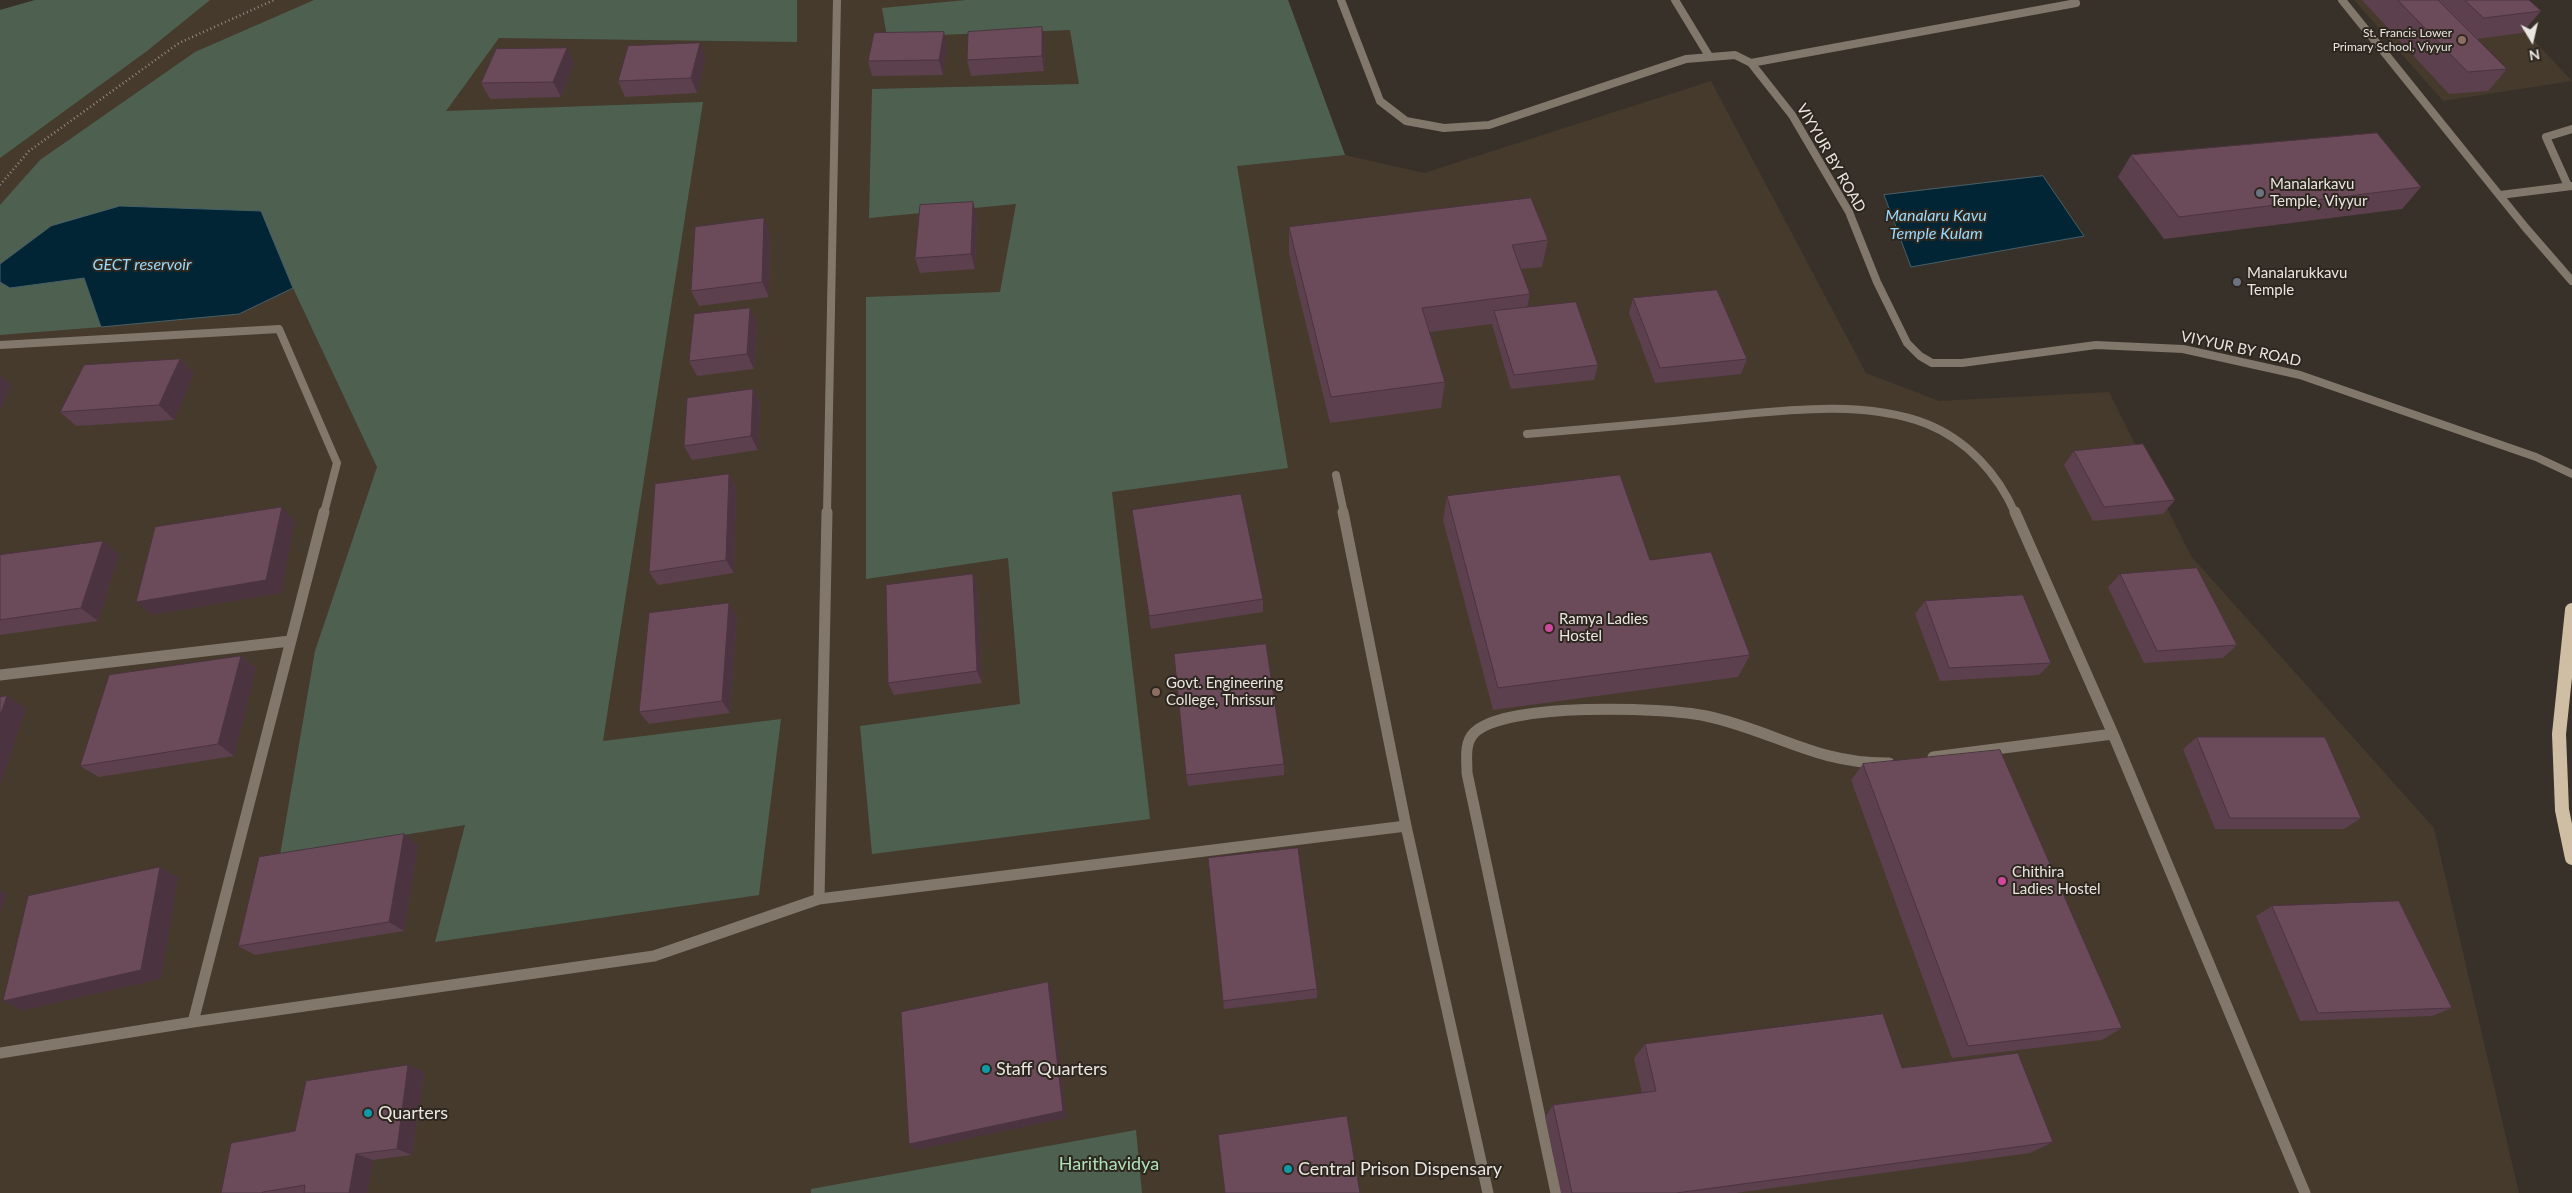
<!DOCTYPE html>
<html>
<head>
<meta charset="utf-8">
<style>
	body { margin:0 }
	#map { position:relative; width:2572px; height:1193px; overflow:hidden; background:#383129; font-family:Lato,sans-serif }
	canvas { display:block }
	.north { position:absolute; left:2507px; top:15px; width:50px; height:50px; -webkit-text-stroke:4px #2e271f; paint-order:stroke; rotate:171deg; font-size:14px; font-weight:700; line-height:20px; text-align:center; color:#e9e5e0 }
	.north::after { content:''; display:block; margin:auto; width:18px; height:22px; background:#e9e5e0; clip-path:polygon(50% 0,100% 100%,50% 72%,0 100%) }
</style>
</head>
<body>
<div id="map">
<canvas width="2572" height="1193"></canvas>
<div class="north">N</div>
</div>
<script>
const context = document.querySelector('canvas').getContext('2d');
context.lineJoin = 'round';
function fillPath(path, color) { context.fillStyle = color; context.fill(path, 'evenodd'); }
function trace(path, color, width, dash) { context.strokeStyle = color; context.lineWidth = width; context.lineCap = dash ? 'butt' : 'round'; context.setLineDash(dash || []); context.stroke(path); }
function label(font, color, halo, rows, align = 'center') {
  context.font = font + ' Lato,sans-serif'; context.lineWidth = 4; context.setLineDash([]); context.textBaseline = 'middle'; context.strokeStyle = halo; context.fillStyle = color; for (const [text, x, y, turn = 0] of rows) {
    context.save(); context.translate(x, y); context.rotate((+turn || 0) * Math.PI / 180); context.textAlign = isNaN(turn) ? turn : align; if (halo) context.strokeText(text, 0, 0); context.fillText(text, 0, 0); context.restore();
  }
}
const built = new Path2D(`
	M35,0H1288L1345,155L1424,173L1711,81L1866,373L1939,401L2109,392L2191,556L2434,828L2519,1193H0V10Z
	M2354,0H2496L2572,81L2443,101Z`);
const green = new Path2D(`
	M35,0H210L147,51L0,158V10Z
	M314,0H797V42L499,38L446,111L703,102L603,741L781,719L759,895L435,942L465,825L280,855L315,651L377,467L293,288L261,211L120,206L51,226L0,264V205L40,160L195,52Z
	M966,0H1288L1345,155L1237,166L1288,468L1112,492L1150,819L872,854L860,726L1020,704L1008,558L866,579V297L1000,292L1016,204L869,218L872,89L1079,84L1070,30L887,37L882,8Z
	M84,278L101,327L0,335V282L10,288Z
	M1136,1130L1142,1193H811V1189Z`);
const water = new Path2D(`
	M2043,176L2084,236L1911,267L1884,195Z
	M120,206L261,211L293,288L239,314L101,327L84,278L10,288L0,282V264L51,226Z`);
const path = new Path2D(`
	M0,185L29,151L179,43L274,0`);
const laneFar1 = new Path2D(`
	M0,345L279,329L337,463L324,513
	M1527,434C1586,429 1645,424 1705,418C1774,412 1860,398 1927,424C1967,440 1998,474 2015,513
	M1336,475L1344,513
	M827,513L837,0`);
const lane = new Path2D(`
	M1343,512L1406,826L1488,1193
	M2015,512L2113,734L2305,1193
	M0,675L290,641
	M1933,757L2113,734
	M819,899L827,512
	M193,1022L324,512
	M0,1053L193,1022L654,956L819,899L1406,826
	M1556,1193L1467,773C1467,760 1464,743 1474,733C1504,702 1664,707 1706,716C1773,730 1815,764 1889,763`);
const street = new Path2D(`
	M1341,0L1380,101L1406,121L1444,128L1489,125L1686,59L1735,55L1751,63L1792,115L1849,212L1877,282L1907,343L1920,356L1932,363H1962L2096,345L2183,349L2300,375L2536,457L2572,474
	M1675,0L1709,56
	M2342,0L2525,227L2572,281
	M1751,63L2076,3
	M2568,186L2546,137L2572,129
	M2500,195L2572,186`);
const primary = new Path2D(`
	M2572,610L2559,734L2562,810L2572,858`);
const wall = new Path2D(`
	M2362,0H2529L2541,11L2522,33L2477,39L2507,69L2488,91L2449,94Z
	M1045,43L1044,71L971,76L967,60Z
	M947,48L943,75L872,76L868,61Z
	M706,58L697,93L625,97L618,81Z
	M574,63L561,97L490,99L481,83Z
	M2131,155L2421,187L2402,209L2164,239L2118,177Z
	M977,217L975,269L920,273L915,258Z
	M1289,227L1548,240L1542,267L1521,269L1530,294L1527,308L1598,365L1594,380L1511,389L1492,324L1430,332L1445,382L1441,408L1330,423L1289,254Z
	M770,233L769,297L699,306L691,291Z
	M1633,298L1747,359L1741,374L1655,383L1629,313Z
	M757,323L754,369L697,376L689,361Z
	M180,359L194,373L174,420L76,426L60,412Z
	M753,389L760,403L758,450L692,460L684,446Z
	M2074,451L2175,500L2163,514L2093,521L2064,465Z
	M729,474L736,488L734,573L658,585L649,572Z
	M1447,496L1650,560L1750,655L1738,677L1493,710L1443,520Z
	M1132,510L1263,599V612L1151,629Z
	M119,554L98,621L0,635V555Z
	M2120,574L2237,645L2223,658L2144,663L2108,587Z
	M977,587L982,683L894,695L888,683Z
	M1925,601L2051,663L2039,675L1940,681L1915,614Z
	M737,616L730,713L649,724L639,712Z
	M241,656L256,668L234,756L99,777L80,766Z
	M2197,737L2361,818L2344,829H2215L2183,749Z
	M1284,764V775L1188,786L1186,775Z
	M1863,764L2122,1028L2102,1040L1952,1058L1851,780Z
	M418,845L404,931L255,955L238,946Z
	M1208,858L1317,989V998L1224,1009Z
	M2272,906L2452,1008L2432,1016L2300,1021L2256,916Z
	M1645,1044L1902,1068L2053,1142L2030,1153L1736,1193H1561L1545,1117L1553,1105L1642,1093L1634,1058Z
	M408,1065L424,1072L412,1155L373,1160L367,1193H221L295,1131Z`);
const shadedWall = new Path2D(`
	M1042,27L1045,43L1044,71L1042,56Z
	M944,32L947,48L943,75L939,60Z
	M700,43L706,58L697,93L691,78Z
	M567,48L574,63L561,97L553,82Z
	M973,202L977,217L975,269L971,254Z
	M764,218L770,233L769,297L762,282Z
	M750,308L757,323L754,369L747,354Z
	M180,359L194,373L174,420L159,405Z
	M0,375L11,385L0,411Z
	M753,389L760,403L758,450L751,436Z
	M729,474L736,488L734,573L726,560Z
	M282,507L295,521L281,593L152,615L136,602Z
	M103,541L119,554L98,621L81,608Z
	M973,574L977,587L982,683L977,671Z
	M729,603L737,616L730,713L722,701Z
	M241,656L256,668L234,756L218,744Z
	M7,696L26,708L0,786V716Z
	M404,834L418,845L404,931L389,922Z
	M160,867L178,877L161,979L24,1010L3,1001Z
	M0,890L7,894L0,914Z
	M1048,982L1052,991L1066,1118L916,1150L909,1144Z
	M408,1065L424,1072L412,1155L397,1149Z
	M356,1154L373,1160L367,1193H349Z`);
const building = new Path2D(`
	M2398,0H2438L2507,69L2468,72Z
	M2465,0H2529L2541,11L2484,18Z
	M1042,27V56L967,60L968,32Z
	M944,32L939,60L868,61L874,33Z
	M700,43L691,78L618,81L628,46Z
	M567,48L553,82L481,83L496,49Z
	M2377,133L2421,187L2179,217L2131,155Z
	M1531,198L1548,240L1512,245L1530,294L1422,308L1445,382L1331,397L1289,227Z
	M973,202L971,254L915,258L920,205Z
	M764,218L762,282L691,291L695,227Z
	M1717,290L1747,359L1660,368L1633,298Z
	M1576,302L1598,365L1514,375L1494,311Z
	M750,308L747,354L689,361L694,314Z
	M180,359L159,405L60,412L84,365Z
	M753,389L751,436L684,446L687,398Z
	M2143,444L2175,500L2104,507L2074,451Z
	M729,474L726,560L649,572L655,484Z
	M1620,475L1650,560L1711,552L1750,655L1498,688L1447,496Z
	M1241,494L1263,599L1149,616L1132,510Z
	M282,507L266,580L136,602L155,527Z
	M103,541L81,608L0,620V555Z
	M2197,568L2237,645L2157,651L2120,574Z
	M973,574L977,671L888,683L886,585Z
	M2023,595L2051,663L1949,668L1925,601Z
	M729,603L722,701L639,712L649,613Z
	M1266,644L1284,764L1186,775L1174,654Z
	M241,656L218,744L80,766L109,675Z
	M7,696L0,716V697Z
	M2197,737H2325L2361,818H2230Z
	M2000,750L2122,1028L1968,1046L1863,764Z
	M404,834L389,922L238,946L259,857Z
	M1298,848L1317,989L1223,1001L1208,858Z
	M160,867L141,970L3,1001L28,896Z
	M2399,901L2452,1008L2318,1013L2272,906Z
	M1048,982L1063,1111L909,1144L901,1012Z
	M1883,1014L1902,1068L2018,1053L2053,1142L1676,1193H1572L1553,1105L1656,1091L1645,1044Z
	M408,1065L397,1149L356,1154L349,1193H304L305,1185L263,1192L262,1193H221L231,1143L295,1131L306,1081Z
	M1347,1116L1360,1193H1225L1218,1135Z`);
const markers = [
	[2462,40,5,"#8d6e63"],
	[2260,193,5,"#6b7280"],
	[2237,282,5,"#6b7280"],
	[1549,628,5,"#d1479c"],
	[1156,692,5,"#8d6e63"],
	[2002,881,5,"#d1479c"],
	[986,1069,5,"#0f9aa8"],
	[368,1113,5,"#0f9aa8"],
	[1288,1169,5,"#0f9aa8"]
];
const farPoinames = [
	["St. Francis Lower",2452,33],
	["Primary School, Viyyur",2452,47]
];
const streetNames = [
	["VIYYUR BY ROAD",1831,158,60],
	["VIYYUR BY ROAD",2241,349,12]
];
const poiNames = [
	["Manalarkavu",2270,184],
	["Temple, Viyyur",2270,201],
	["Manalarukkavu",2247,273],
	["Temple",2247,290],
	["Ramya Ladies",1559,619],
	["Hostel",1559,636],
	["Govt. Engineering",1166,683],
	["College, Thrissur",1166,700],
	["Chithira",2012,872],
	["Ladies Hostel",2012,889]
];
const waterNames = [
	["Manalaru Kavu",1936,216],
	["Temple Kulam",1936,234],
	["GECT reservoir",142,265]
];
const nearPoinames = [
	["Staff Quarters",996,1069],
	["Quarters",378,1113],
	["Central Prison Dispensary",1298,1169]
];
const nearParknames = [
	["Harithavidya",1109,1164]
];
fillPath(built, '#453a2c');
fillPath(green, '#4e6151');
fillPath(water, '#012535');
trace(water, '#475f68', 1);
trace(path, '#928d86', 2.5, [1, 3]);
trace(laneFar1, '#81786b', 8);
trace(lane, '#81786b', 11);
trace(street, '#81786b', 8);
trace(primary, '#cfbea3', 14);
fillPath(wall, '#5c404d');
fillPath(shadedWall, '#4b343f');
fillPath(building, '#6b4a5a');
trace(building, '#4b343f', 1);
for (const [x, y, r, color] of markers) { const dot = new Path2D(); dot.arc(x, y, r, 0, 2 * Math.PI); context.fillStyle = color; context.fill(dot); trace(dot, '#2e271f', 2); }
label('12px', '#e9e5e0', '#2e271f', farPoinames, 'right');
label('15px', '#e9e5e0', '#2e271f', streetNames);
label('15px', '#e9e5e0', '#2e271f', poiNames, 'left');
label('italic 16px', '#99d9fa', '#2e271f', waterNames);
label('18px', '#e9e5e0', '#2e271f', nearPoinames, 'left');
label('18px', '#aee3b8', '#2e271f', nearParknames);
</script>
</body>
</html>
